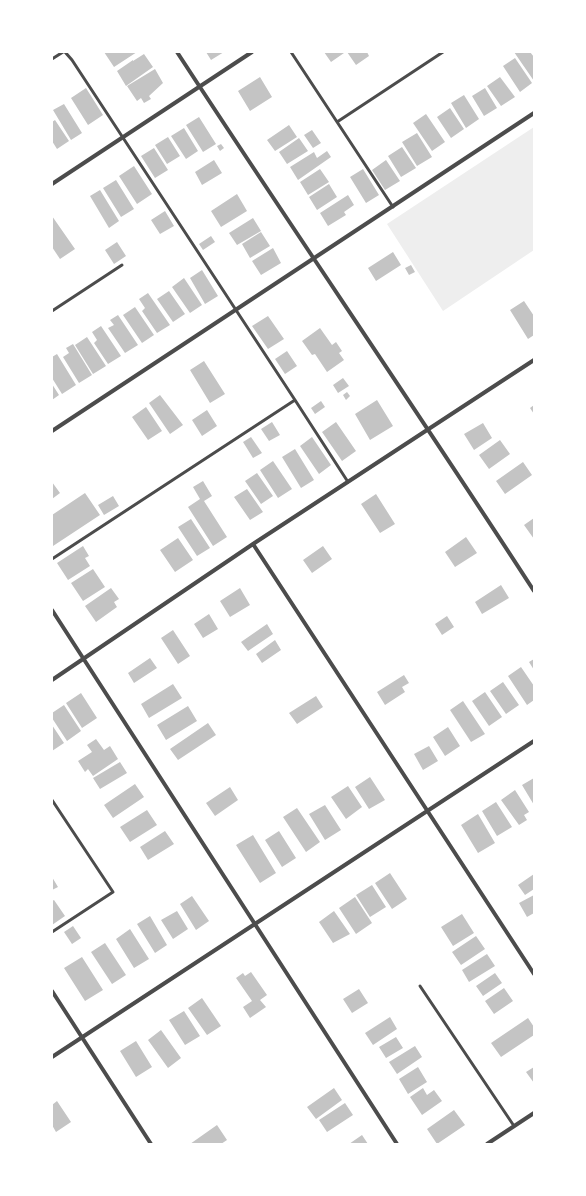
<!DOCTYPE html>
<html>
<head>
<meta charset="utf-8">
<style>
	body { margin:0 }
	#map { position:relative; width:586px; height:1196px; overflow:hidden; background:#fff; font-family:"Sofia Sans Condensed",sans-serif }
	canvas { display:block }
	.frame { position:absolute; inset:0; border:53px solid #fff; pointer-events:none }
</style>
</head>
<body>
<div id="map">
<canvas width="586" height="1196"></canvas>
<div class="frame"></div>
</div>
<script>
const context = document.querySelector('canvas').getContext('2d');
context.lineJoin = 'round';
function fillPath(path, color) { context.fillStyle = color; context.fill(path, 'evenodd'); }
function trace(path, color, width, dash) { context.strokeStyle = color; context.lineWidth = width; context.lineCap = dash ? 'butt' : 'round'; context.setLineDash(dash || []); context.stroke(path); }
const green = new Path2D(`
	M534,127V250L443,311L387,224Z`);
const building = new Path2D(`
	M104,52H137L114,67Z
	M206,52H224L211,60Z
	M324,52H343L344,53L331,62Z
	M347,52H367L369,56L356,65Z
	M514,52H530L534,57V81Z
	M144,54L153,67L126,86L117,71L133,60V61Z
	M515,58L532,83L520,92L503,66Z
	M155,69L163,83L149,96L151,99L144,103L141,98L137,101L127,86Z
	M260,77L272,97L250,111L238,91Z
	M500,77L515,97L501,106L487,86Z
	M86,88L103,115L88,125L71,98Z
	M485,88L497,108L484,116L472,96Z
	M464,95L479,119L466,128L451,103Z
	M64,104L82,133L71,140L53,110Z
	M450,108L464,129L451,138L437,117Z
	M426,114L445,142L432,151L413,123Z
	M199,117L216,144L203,152L186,125Z
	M55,120L69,141L57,149L52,141V122Z
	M289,125L297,137L275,151L267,140Z
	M184,128L198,151L186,159L171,136Z
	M312,130L321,143L313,148L304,135Z
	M417,133L432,157L417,166L402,142Z
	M168,137L180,156L167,164L155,145Z
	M299,138L308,151L287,164L279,152Z
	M221,144L224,148L220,151L217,146Z
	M402,147L416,168L401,177L388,156Z
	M154,148L168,170L155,178L141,156Z
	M327,151L331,157L298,180L290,167L314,152L317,158Z
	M214,160L222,173L202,185L195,172Z
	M386,160L400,181L385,190L372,170Z
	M134,166L152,194L137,204L119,176Z
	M320,169L329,182L308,195L300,182Z
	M363,169L379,195L366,203L350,177Z
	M116,180L134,209L121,217L103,188Z
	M329,184L337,197L317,210L309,197Z
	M100,190L119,221L109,228L90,196Z
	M237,194L247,211L221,227L211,211Z
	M348,195L354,205L344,212L346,215L328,226L320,213Z
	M165,211L174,226L160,234L151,220Z
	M52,216L75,249L60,259L52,247Z
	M253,218L261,231L237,245L229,233Z
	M261,232L270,246L250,258L242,244Z
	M211,236L215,242L203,250L199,244Z
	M117,242L126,256L114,264L105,250Z
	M273,248L281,263L261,275L252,261Z
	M393,252L401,265L376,281L368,268Z
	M411,265L415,272L409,275L405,268Z
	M202,270L218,296L205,304L190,278Z
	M184,278L202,305L190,313L172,287Z
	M169,291L185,314L173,322L157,299Z
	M148,293L170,325L157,333L142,311L145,308L139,299Z
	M524,301L534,316V335L528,339L510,310Z
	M135,307L154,335L142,343L123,315Z
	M118,315L138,345L125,353L108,328L114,325L110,320Z
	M268,316L284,339L268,349L252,326Z
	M101,326L121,356L108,364L94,343L97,340L92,332Z
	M320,328L332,345L336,342L342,351L339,353L344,360L327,372L315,354L312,355L302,341Z
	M87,337L106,366L93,374L75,345Z
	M73,344L92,375L79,383L63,357L69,353L66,348Z
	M287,351L297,366L285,374L275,359Z
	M57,354L76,385L62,394L52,378V357Z
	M204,361L225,394L210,403L190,370Z
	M343,378L349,386L338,393L333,385Z
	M52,384L59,395L52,400Z
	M347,392L350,396L346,400L343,395Z
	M160,395L183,425L170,434L149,403Z
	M377,400L393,426L370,440L355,414Z
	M321,401L325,407L315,414L311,408Z
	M534,405V414L530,408Z
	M146,407L162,431L148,440L132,417Z
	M207,410L217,426L202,436L192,420Z
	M272,422L280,435L269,441L261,429Z
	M336,422L356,451L342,461L322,432Z
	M483,423L492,438L474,450L464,434Z
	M251,437L262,453L253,458L243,442Z
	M312,437L331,465L319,474L300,446Z
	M500,440L510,454L489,469L479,455Z
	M295,449L314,480L301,488L282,457Z
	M273,461L292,489L278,498L260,470Z
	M523,462L532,475L505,494L496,481Z
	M257,473L273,496L261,504L245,481Z
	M203,481L212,496L204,501L227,537L213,546L188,507L200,499L193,487Z
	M52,482L60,493L52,499Z
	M247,489L263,512L250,520L234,497Z
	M85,493L100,515L53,546L52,515Z
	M376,494L395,524L380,533L361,504Z
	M113,496L119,506L104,515L98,505Z
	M534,518V539L524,525Z
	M191,519L210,548L197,556L178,527Z
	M466,537L477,553L455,567L445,552Z
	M178,538L193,560L175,572L160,550Z
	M83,546L89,556L85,558L90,566L68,580L57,563Z
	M323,546L332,559L312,573L303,560Z
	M93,569L105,587L83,601L71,583Z
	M501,585L509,598L482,614L475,602Z
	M111,588L119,599L114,602L117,607L96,622L85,606Z
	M240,588L250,605L230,617L220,601Z
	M209,614L218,629L203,638L194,624Z
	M447,616L454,627L442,635L435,624Z
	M267,624L273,634L248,651L241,642Z
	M173,630L190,656L178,664L161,638Z
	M275,640L281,650L262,663L256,654Z
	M150,658L157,668L134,683L128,673Z
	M534,659V670L529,662Z
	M521,667L534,686V700L527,705L508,676Z
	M404,675L409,683L402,687L405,692L385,705L377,692Z
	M503,682L519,705L506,714L490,691Z
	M173,684L182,698L149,718L141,704Z
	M485,692L502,717L489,726L472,701Z
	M81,693L97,718L82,728L66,703Z
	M316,696L323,707L297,724L289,713Z
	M463,701L485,734L471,742L450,710Z
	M64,705L81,731L67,741L52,718V713Z
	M188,706L197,721L166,740L157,725Z
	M208,723L216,735L178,760L170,749Z
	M52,725L64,743L52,751Z
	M448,727L460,746L445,756L433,737Z
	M96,739L104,750L110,746L118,759L93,776L88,769L85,772L78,761L92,752L87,745Z
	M429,746L438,761L423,770L414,754Z
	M120,762L127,773L100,789L93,778Z
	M370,777L385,800L369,809L355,787Z
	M534,778V805L522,785Z
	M135,784L144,797L113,818L104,805Z
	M348,786L362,807L346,819L331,797Z
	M230,787L238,800L215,816L206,803Z
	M515,790L529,812L524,815L527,820L519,825L501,800Z
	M496,802L512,827L497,836L482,811Z
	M325,805L341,830L325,840L309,814Z
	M297,808L320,842L306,852L283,817Z
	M147,810L157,825L130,842L120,827Z
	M478,814L495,843L478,853L461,825Z
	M165,831L174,844L148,860L140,847Z
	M279,831L296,858L282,867L265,840Z
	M253,835L276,873L260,883L236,845Z
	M390,873L407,899L392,909L375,883Z
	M534,874V889L525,895L518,885Z
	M52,877L58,887L52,890Z
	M372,885L386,907L370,917L356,895Z
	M534,895V913L527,917L519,903Z
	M192,896L209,921L196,930L180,904Z
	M355,897L372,923L356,934L339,908Z
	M54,900L65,916L52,925V901Z
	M177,911L188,929L173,939L161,920Z
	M334,911L350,934L333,943L319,922Z
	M462,914L474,933L453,946L441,927Z
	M150,916L167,945L155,953L137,924Z
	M73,926L81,938L72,944L64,932Z
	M130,929L149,959L134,968L116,939Z
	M476,936L485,949L461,965L452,952Z
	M105,943L126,975L112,984L91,952Z
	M487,954L495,966L469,982L462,970Z
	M82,957L103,990L85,1001L64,968Z
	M251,972L267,995L260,1000L266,1007L250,1018L243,1007L252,1001L236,978L243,973L245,976Z
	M495,973L502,983L483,996L476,986Z
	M504,988L513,1001L494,1014L485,1001Z
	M359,989L368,1003L352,1013L343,999Z
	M202,998L221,1026L207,1035L188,1008Z
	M184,1011L200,1036L185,1045L169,1020Z
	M390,1017L397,1029L373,1045L365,1033Z
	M528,1018L534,1027V1035L501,1057L491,1043Z
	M161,1030L181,1058L168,1068L148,1040Z
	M396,1037L403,1048L386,1058L379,1047Z
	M136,1041L152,1067L136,1077L120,1051Z
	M415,1046L422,1057L397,1074L389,1062Z
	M418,1067L427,1082L408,1094L399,1079Z
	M534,1067V1083L526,1072Z
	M334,1088L342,1100L316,1119L307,1107Z
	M423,1088L427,1095L434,1090L442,1101L422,1115L410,1097Z
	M57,1101L71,1122L56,1132L52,1125V1105Z
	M345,1103L353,1115L327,1132L319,1120Z
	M454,1110L465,1125L437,1144L427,1129Z
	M217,1125L227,1140L221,1144H190Z
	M362,1135L368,1144H349Z`);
const service = new Path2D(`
	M65,52L72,60L295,400
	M291,52L393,207
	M52,59L63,52
	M337,122L443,52
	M52,311L122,265
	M52,559L295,400L348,482
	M52,800L113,892L52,932
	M420,986L514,1126`);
const minor = new Path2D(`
	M177,52C295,233 417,410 534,591
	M52,184L252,52
	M52,431L534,113
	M253,544L534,974
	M52,610L397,1144
	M52,680L253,544L534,360
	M52,991L151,1144
	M52,1057L534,741
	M487,1144L534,1113`);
fillPath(green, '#eee');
fillPath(building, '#c4c4c4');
trace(service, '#4c4c4c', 3);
trace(minor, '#4c4c4c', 4);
</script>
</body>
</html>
